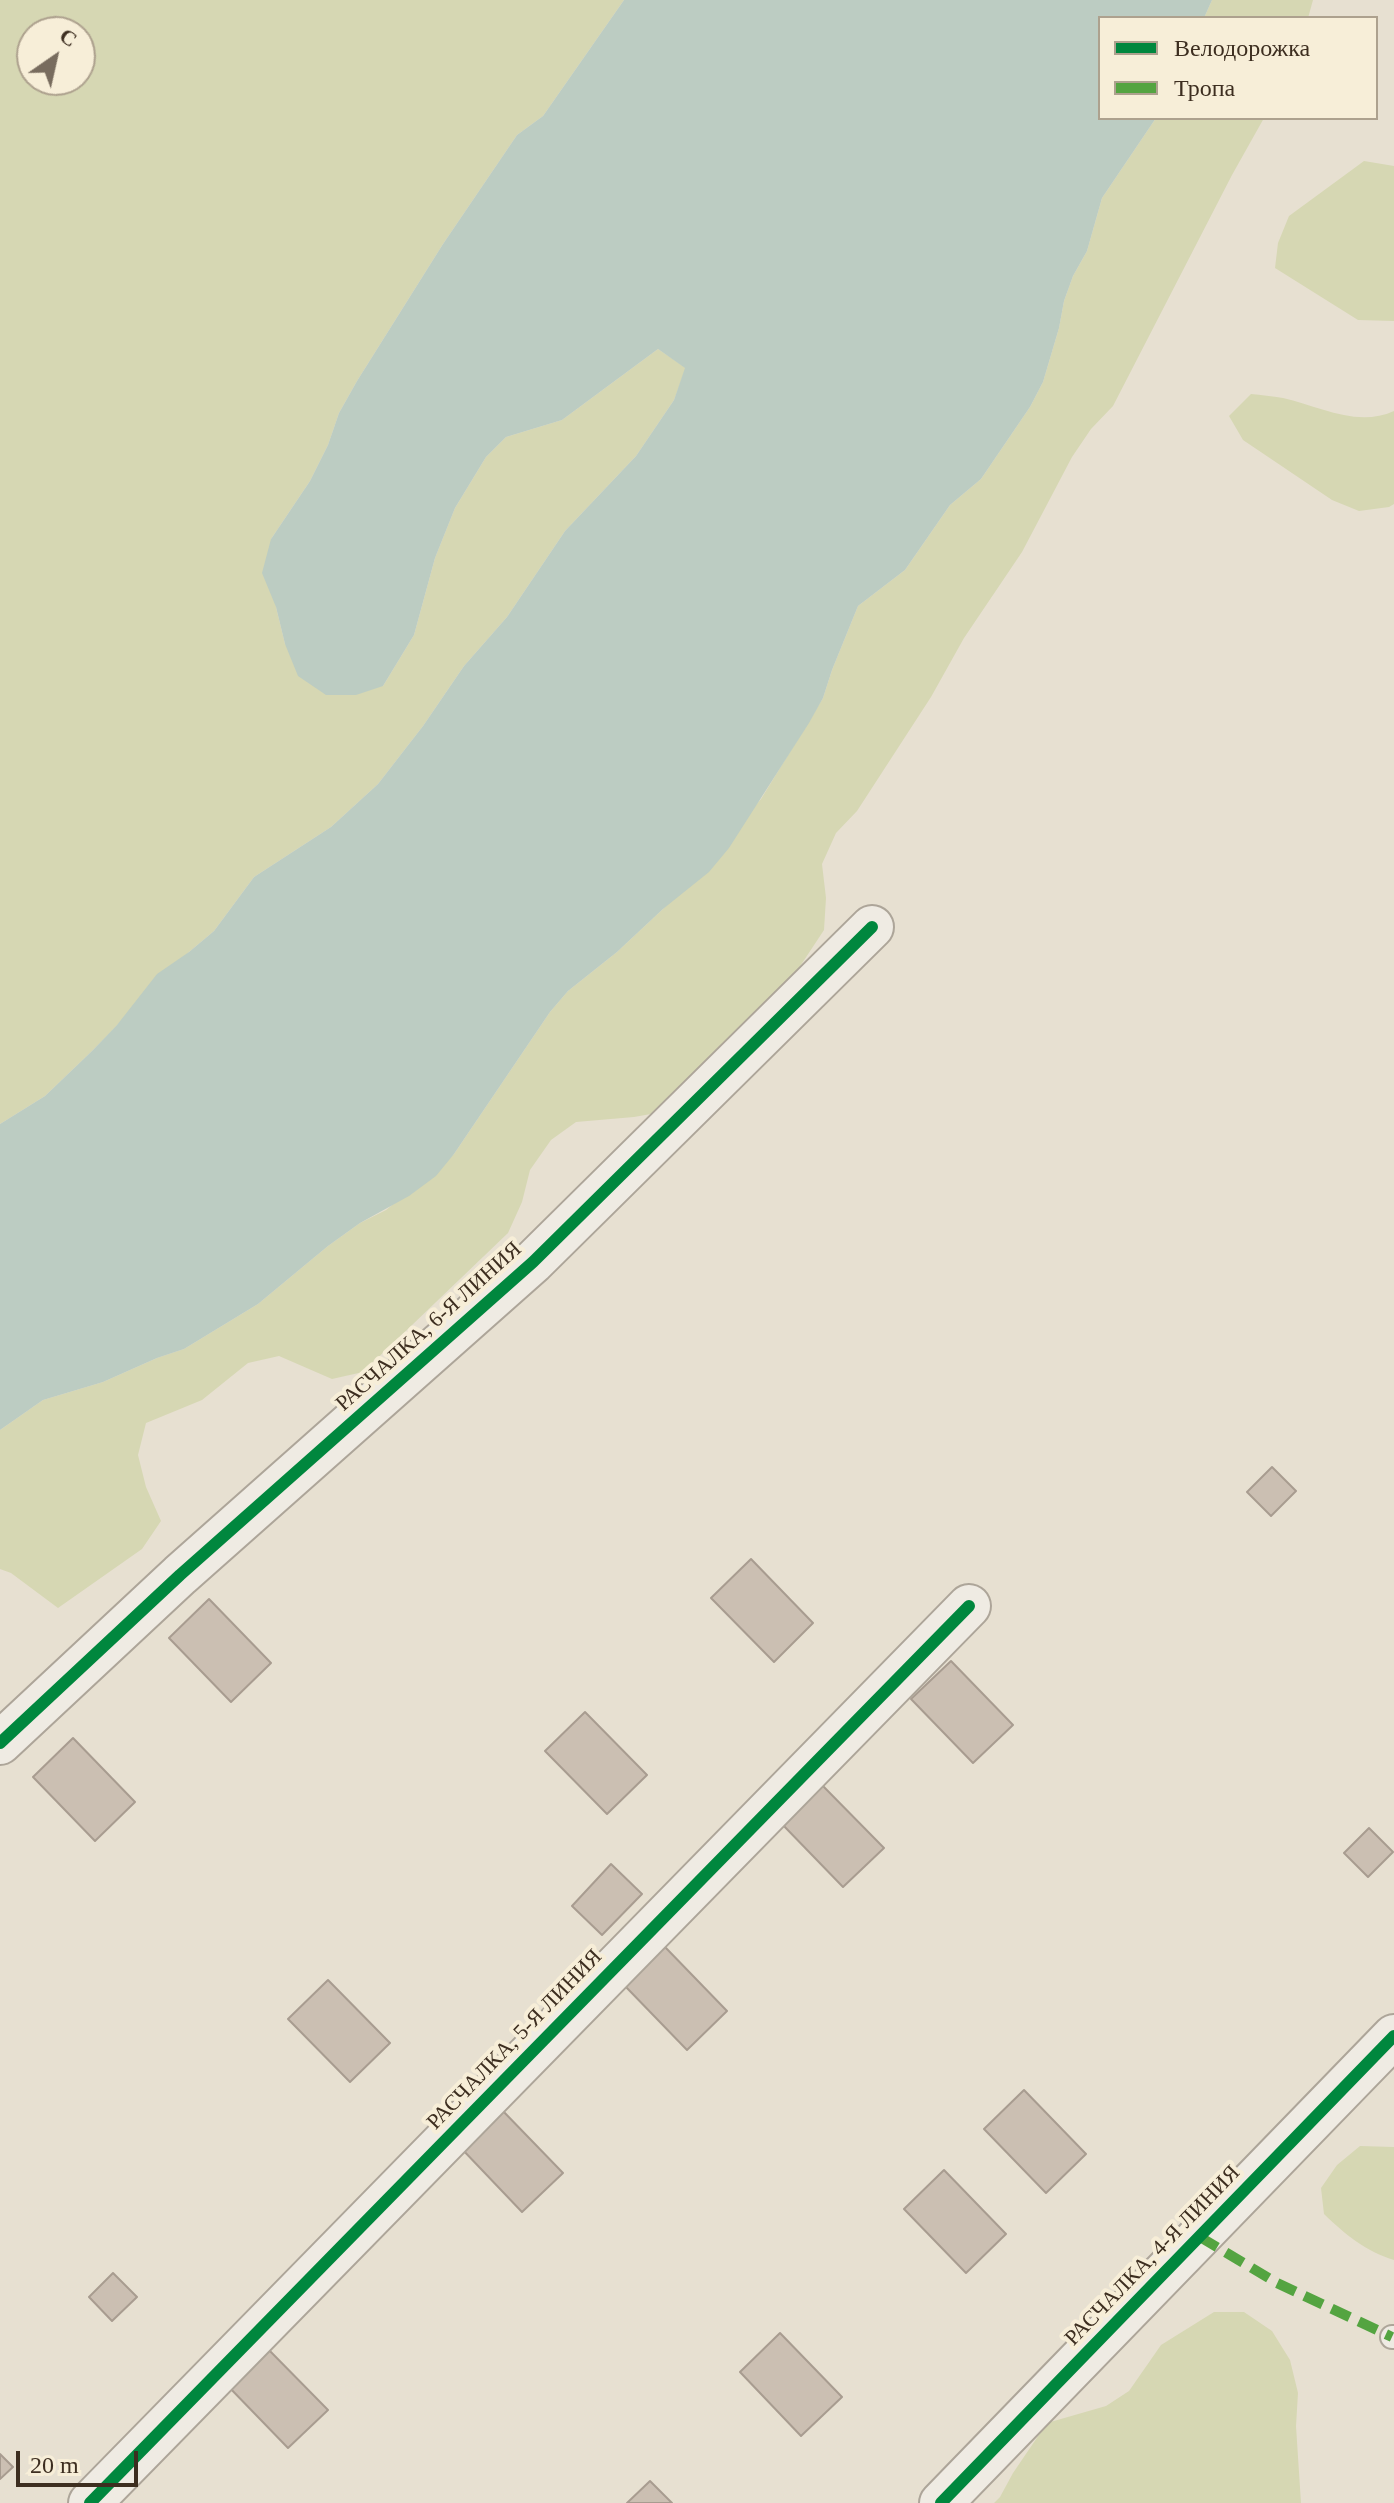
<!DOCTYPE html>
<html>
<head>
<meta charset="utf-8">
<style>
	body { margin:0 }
	#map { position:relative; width:1394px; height:2503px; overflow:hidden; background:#e7e0d1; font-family:Georgia,serif }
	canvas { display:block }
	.legend { position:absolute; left:1098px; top:16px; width:280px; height:104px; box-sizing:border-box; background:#f7eed8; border:2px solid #ada18e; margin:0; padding:10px 14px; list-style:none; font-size:24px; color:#3d2e20 }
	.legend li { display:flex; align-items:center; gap:16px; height:40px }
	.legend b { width:40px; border:2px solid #ada18e }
	.north { position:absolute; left:16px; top:16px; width:80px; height:80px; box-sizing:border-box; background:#f7eed8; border:2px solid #ada18e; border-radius:50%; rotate:34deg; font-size:22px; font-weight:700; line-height:32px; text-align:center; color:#3d2e20 }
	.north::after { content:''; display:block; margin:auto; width:28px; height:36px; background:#786c5e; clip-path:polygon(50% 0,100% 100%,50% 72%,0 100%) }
	.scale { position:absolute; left:16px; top:2451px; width:122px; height:36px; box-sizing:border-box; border:4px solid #3d2e20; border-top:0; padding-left:10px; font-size:24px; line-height:28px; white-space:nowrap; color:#3d2e20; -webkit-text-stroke:6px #f7eed8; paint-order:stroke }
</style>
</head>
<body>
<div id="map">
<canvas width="1394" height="2503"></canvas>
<ul class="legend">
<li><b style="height:10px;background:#00873e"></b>Велодорожка</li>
<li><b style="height:10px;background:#54a441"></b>Тропа</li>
</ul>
<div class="north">С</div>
<div class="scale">20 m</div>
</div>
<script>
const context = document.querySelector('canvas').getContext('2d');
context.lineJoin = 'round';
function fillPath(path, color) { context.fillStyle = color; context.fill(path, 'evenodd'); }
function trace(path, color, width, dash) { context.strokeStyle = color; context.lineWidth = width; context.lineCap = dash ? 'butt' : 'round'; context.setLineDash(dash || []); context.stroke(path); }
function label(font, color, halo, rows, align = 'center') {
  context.font = font + ' Georgia,serif'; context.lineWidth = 8; context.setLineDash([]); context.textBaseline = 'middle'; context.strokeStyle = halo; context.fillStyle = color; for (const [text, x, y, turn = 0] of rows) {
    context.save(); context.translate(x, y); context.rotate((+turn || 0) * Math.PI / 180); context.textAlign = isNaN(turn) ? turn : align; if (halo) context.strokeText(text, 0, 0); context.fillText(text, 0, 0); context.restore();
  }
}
const green = new Path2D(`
	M0,0H624L543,116L517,135L443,244L357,381L339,413L328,445L310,481L271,539L276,607L285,644L383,686L414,635L435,558L455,508L486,457L506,437L562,420L658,349L686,368L674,400L636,456L565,531L507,617L464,666L423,726L378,784L331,827L254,877L214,931L189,952L93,1050L45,1096L0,1124ZM32,32H80V80H32Z
	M1212,0H1313L1308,18H1204Z
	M1156,118H1264L1232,175L1113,406L1091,429L1072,457L1022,552L964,638L931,697L857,811L836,833L822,864L826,898L824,930L787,986L673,1110L634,1117L576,1122L551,1140L530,1170L522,1202L508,1233L363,1372L332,1379L279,1356L248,1363L202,1400L146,1423L138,1455L146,1487L161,1521L142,1549L58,1608L11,1573L0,1569V1430L43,1400L103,1382L157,1358L184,1349L258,1304L328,1246L360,1223L386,1210L454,1154L550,1012L568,991L617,952L663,909L761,799L823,698L832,670L858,606L905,570L950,505L981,479L1030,407L1043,382L1059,328L1064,301L1073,276L1087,251L1102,198Z
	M1364,161L1394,166V321L1358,320L1275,268L1278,243L1289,216Z
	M1251,394C1261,395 1272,396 1283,398C1319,406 1357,428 1394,411V504L1389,507L1359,511L1332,500L1243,440L1229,416Z
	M1360,2146L1394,2147V2260C1365,2251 1346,2235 1324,2214L1321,2188L1337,2165Z
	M1214,2312H1244L1272,2331L1290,2360L1298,2393L1296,2426L1301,2503H994L1000,2497L1013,2473L1047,2423L1106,2406L1129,2391L1161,2345Z`);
const water = new Path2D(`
	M624,0H1212L1204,18H1100V118H1156L1102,198L1087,251L1073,276L1064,301L1059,328L1043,382L1030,407L981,479L950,505L905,570L858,606L832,670L823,698L809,723L729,848L709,872L663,909L617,952L568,991L550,1012L454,1154L436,1176L409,1196L360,1223L328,1246L258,1304L184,1349L157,1358L103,1382L43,1400L0,1430V1124L45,1096L93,1050L117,1025L157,974L189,952L214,931L254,877L331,827L378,784L423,726L464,666L507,617L565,531L636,456L674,400L685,368L658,349L562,420L506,437L486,457L455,508L435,558L414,635L383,686L356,695H326L298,676L285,644L276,607L262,573L271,539L310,481L328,445L339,413L357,381L443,244L517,135L543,116Z`);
const building = new Path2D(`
	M1272,1467L1296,1491L1271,1516L1247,1492Z
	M751,1559L813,1623L774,1662L711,1598Z
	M209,1599L271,1663L231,1702L169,1638Z
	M951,1661L1013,1725L973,1763L911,1699Z
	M585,1712L647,1775L607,1814L545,1751Z
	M73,1738L135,1802L95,1841L33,1777Z
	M821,1784L884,1848L843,1887L781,1823Z
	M1369,1828L1393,1852L1368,1877L1344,1853Z
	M611,1864L642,1894L602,1935L572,1906Z
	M665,1947L727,2011L687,2050L625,1986Z
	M328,1980L390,2043L350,2082L288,2019Z
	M1024,2090L1086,2154L1046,2193L984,2129Z
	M501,2109L563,2173L522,2212L461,2148Z
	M944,2170L1006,2234L966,2273L904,2209Z
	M113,2273L137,2297L112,2321L89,2297Z
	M780,2333L842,2397L801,2436L740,2372Z
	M265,2346L328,2410L288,2448L226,2384Z
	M0,2454L13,2467L0,2479Z
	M650,2481L672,2503H627Z`);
const service = new Path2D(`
	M1392,2337H1394`);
const minor = new Path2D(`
	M0,1743L180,1575L533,1262L872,927
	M90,2503L969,1606
	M941,2503L1394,2036`);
const quiet = new Path2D(`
	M1200,2237L1277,2283L1392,2337`);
const cycleway = new Path2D(`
	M0,1743L180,1575L533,1262L872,927
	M90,2503L969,1606
	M941,2503L1394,2036`);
const streetNames = [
	["РАСЧАЛКА, 6-Я ЛИНИЯ",429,1327,-42],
	["РАСЧАЛКА, 5-Я ЛИНИЯ",515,2040,-46],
	["РАСЧАЛКА, 4-Я ЛИНИЯ",1153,2256,-46]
];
fillPath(green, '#d6d7b3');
fillPath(water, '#bcccc2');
fillPath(building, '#cbbfb2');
trace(building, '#a89c90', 2);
trace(service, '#ada599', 26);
trace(minor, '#ada599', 46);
trace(service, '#efebe3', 22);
trace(minor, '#efebe3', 42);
trace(quiet, '#54a441', 10, [20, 10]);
trace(cycleway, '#00873e', 12);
label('22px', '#3d2e20', '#f7eed8', streetNames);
</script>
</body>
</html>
